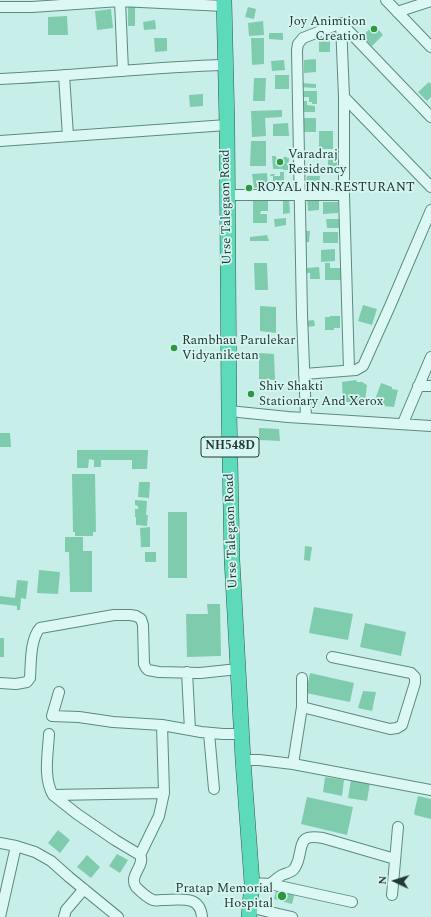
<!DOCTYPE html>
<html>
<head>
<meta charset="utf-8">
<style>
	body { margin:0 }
	#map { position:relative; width:431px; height:917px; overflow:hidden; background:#c8eeea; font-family:Spectral,serif }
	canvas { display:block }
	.north { position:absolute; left:375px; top:861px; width:40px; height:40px; -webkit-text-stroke:3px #d7f5f2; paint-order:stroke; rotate:274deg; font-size:11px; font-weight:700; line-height:16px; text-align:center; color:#203a32 }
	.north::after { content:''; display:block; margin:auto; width:14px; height:18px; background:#203a32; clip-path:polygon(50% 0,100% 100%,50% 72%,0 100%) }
</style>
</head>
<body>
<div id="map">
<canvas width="431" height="917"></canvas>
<div class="north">N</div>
</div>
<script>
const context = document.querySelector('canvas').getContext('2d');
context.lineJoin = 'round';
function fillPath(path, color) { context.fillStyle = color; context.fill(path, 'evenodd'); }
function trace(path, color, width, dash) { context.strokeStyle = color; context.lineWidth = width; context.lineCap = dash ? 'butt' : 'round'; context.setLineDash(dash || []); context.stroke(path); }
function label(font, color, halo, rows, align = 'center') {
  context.font = font + ' Spectral,serif'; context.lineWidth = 3.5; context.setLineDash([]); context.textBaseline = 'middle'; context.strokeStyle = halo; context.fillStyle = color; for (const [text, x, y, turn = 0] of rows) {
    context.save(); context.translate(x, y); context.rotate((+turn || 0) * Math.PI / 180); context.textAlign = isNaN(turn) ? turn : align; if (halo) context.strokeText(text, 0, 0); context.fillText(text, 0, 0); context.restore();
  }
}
const building = new Path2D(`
	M128,5H135V26H128Z
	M248,7L256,9L254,19L245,17Z
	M111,9L113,28L97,30L95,11Z
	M67,16L68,35H48V17Z
	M155,20L156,29L144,30L143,22Z
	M263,21L264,35L249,36L248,23Z
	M374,24L383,35L372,46L362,37Z
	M269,33H283V40L269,39Z
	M319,36H330V52H319Z
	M154,38H167V51L155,52Z
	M251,38H264V64L252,65Z
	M316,59V72L304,73V60Z
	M284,60L285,70L272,71L271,61Z
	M275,75H289V89H275Z
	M254,78H266L265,101H253Z
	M429,82L431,84V97L427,101L418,92Z
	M300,83L316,84V88L300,87Z
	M299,91H317V104H312V102H309V97H303V95H299Z
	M203,94V106L190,107L189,95Z
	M302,101H307V105L315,106V112H301Z
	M282,110V117L265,118L266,136L252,137L251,111Z
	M301,118H316V132H301Z
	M288,123L289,136H273V124Z
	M319,131H333V149H319Z
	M251,141H266V166H250Z
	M272,156H276V158H284V157H287V158H289L288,170H283V169H273Z
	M328,157H337V166H328Z
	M280,172H284V181H282V184H271V180L273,181V176H270L271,174H275L274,176H280Z
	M267,173L268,186L254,188L252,174Z
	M307,176H320L319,186L306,185Z
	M307,198H319V210L308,211Z
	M253,199H268V211H261L260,214H267V223H253Z
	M289,200L290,213L283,214V201Z
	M323,202H338V213L323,214Z
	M286,218V225L275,227L274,219Z
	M326,219H339V228H327Z
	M303,231H310L309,242H304Z
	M323,232H338V243H323Z
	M267,235L269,241H250V237Z
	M335,249V261L321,262V250Z
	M254,263H267L268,290H255Z
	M325,263H330V268H341V280H325Z
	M319,267L320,279H310V273H306V268Z
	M363,305L377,309L372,325L358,321Z
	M260,306L276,307V333L260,331Z
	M330,316H340V328H334V330H325V317H330Z
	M314,320L315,326L306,327L305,321Z
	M259,353L274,354L275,380L259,379Z
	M356,380L357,382H362L367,385L365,402H343L342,382Z
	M381,383L392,387V389L398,390L394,407L373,405Z
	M259,428L279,429L280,441L259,440Z
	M0,433H10L11,447H0Z
	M77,450H148L147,469H132V460H101V467H94V460L89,459L88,468H77Z
	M72,474H95L96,532H93V536H75V532H73Z
	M139,482H150L149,498L138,497Z
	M135,500L147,501L146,515H148L147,526L136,525V517H135V509H138V506L135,505Z
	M168,512H187V578H168Z
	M150,527V547H142L141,548L140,528Z
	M65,537H83V551H92V592H70L69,552H65Z
	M305,546L312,547L310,561L304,560Z
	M145,552H156V562H145Z
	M39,570L60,572L58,594L37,593Z
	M17,580L28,581L26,599L21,598L20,610H17V606L0,604V596L15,598Z
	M207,604H220L221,656L187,657L186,614H208Z
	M314,607L353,614L348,640L309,633Z
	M365,623L406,632L401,656L360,647Z
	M0,638H4V657H0Z
	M310,673L354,683L350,702L306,693Z
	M363,691L376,692L372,711L358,708Z
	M325,777L344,780L342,796L323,792Z
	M351,780L370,783L367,801L348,798Z
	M418,796L431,799V819L415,815L414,813Z
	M307,797L353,807L347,835L301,824Z
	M58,830L70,840L60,853L48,843Z
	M117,854L128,860L120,873L109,866Z
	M87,855L100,867L91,878L77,867Z
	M277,887L295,892L292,904L274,899Z`);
const minor = new Path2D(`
	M386,0L431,47
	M120,1L123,71
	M0,7H32L120,1L224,6
	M397,12L431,1
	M341,23L344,97V195L349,370
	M64,75L68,136
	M0,79C75,76 150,67 225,65
	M344,97L431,187
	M0,141L227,125
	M227,195H344
	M304,374L356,370L363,366L390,306L431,210
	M418,386H431
	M229,411L288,417L431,426
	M306,418L302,315L297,50L298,44L303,38L341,23L431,117
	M403,423L431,357
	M187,672L190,730
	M0,683L16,684L27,682L30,678C31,664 30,639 40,628L114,615H130L136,616L141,619L143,625L144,664L146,668L148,670L159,672L200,673L238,669
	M59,692L52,716L79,717L113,722L162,725L201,732L223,734H241
	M302,707L390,729L397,728L402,725L415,683V677L411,673L332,657
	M209,733L214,789
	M49,734C48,754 43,778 53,795L77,814L115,840L140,855C146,865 128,876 136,887C140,891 148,898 153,900C156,901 159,900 162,900C179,900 200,894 202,917
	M243,760H259L293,764L431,790
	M293,764L302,707V678
	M53,795L164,793
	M0,843L16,846L35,852L51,861L69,877L118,917
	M140,855L159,816L164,793L162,725
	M252,883L270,884C274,881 278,877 282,875C286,873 291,873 294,869C296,867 297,863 298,861C303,843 299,834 323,838L395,859
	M270,884L352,902
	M392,895L398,827
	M257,909L292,917
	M0,917L16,846
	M64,917L66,910L84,889`);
const highway = new Path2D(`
	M224,0L227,125L229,411L232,560L243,760L252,883L249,917`);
const markers = [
	[374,29,4,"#2e9841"],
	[280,162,4,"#2e9841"],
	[249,188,4,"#2e9841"],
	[174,348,4,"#2e9841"],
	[251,394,4,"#2e9841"],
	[282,896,5,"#2e9841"]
];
const shields = [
	[230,447,58]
];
const shieldNames = [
	["NH548D",230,447]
];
const poiNames = [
	["Joy Animtion",366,22,"right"],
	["Creation",366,37,"right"],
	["Varadraj",288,155],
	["Residency",288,170],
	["ROYAL INN RESTURANT",257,188],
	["Rambhau Parulekar",182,341],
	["Vidyaniketan",182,356],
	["Shiv Shakti",259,387],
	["Stationary And Xerox",259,402],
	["Pratap Memorial",273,889,"right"],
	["Hospital",273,904,"right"]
];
const streetNames = [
	["Urse Talegaon Road",227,207,-91],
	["Urse Talegaon Road",232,531,-92]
];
fillPath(building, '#7fcbad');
trace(minor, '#5d8a7d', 12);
trace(highway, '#31584a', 16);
trace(minor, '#dbf8f5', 10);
trace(highway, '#5cdaba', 15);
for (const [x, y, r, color] of markers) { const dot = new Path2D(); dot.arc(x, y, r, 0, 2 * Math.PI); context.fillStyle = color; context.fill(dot); trace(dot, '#d7f5f2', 1.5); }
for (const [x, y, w] of shields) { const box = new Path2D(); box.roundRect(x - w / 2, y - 10, w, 20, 3); context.fillStyle = '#d7f5f2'; context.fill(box); trace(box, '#203a32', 1); }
label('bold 12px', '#203a32', null, shieldNames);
label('13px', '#203a32', '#d7f5f2', poiNames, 'left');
label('13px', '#203a32', '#d7f5f2', streetNames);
</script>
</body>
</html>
